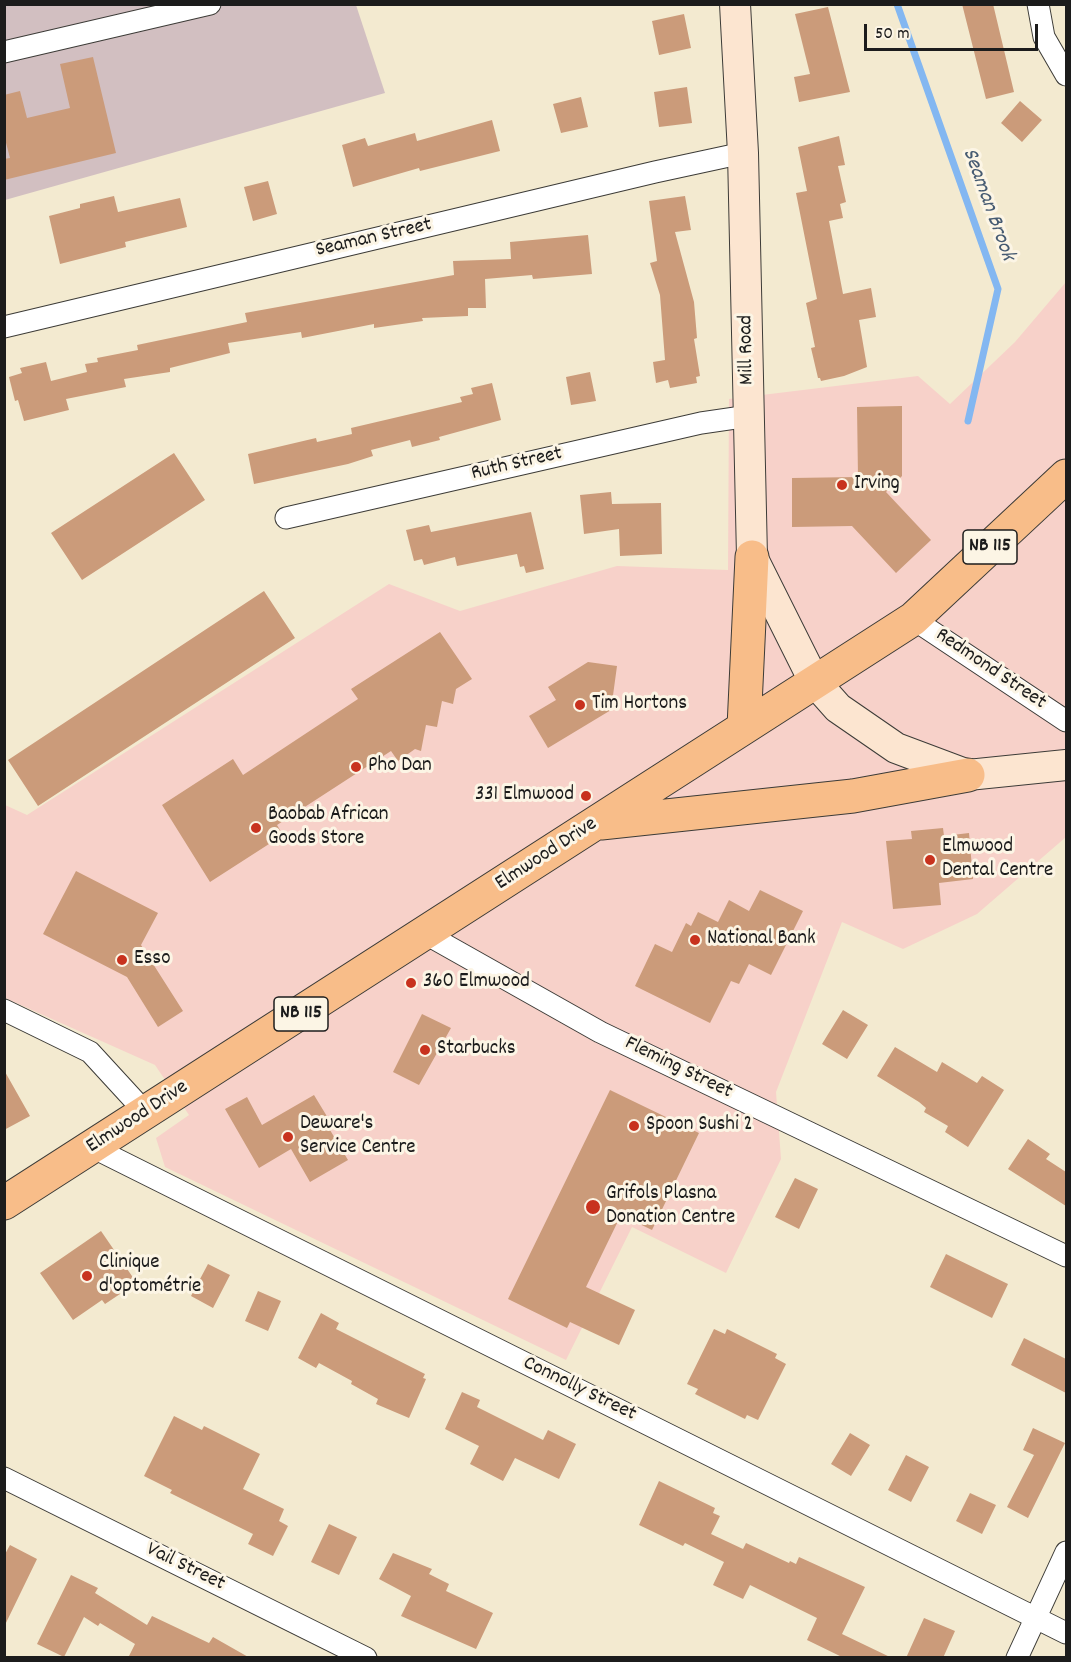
<!DOCTYPE html>
<html>
<head>
<meta charset="utf-8">
<style>
	body { margin:0 }
	#map { position:relative; width:1071px; height:1662px; overflow:hidden; background:#f3ead0; font-family:Dekko,sans-serif }
	canvas { display:block }
	.frame { position:absolute; inset:0; border:6px solid #1c1c1c; pointer-events:none }
	.scale { position:absolute; left:864px; top:24px; width:174px; height:27px; box-sizing:border-box; border:3px solid #1c1c1c; border-top:0; padding-left:8px; font-size:18px; line-height:21px; white-space:nowrap; color:#1c1c1c; -webkit-text-stroke:4px #fcf5e5; paint-order:stroke }
</style>
</head>
<body>
<div id="map">
<canvas width="1071" height="1662"></canvas>
<div class="frame"></div>
<div class="scale">50 m</div>
</div>
<script>
const context = document.querySelector('canvas').getContext('2d');
context.lineJoin = 'round';
function fillPath(path, color) { context.fillStyle = color; context.fill(path, 'evenodd'); }
function trace(path, color, width, dash) { context.strokeStyle = color; context.lineWidth = width; context.lineCap = dash ? 'butt' : 'round'; context.setLineDash(dash || []); context.stroke(path); }
function label(font, color, halo, rows, align = 'center') {
  context.font = font + ' Dekko,sans-serif'; context.lineWidth = 6; context.setLineDash([]); context.textBaseline = 'middle'; context.strokeStyle = halo; context.fillStyle = color; for (const [text, x, y, turn = 0] of rows) {
    context.save(); context.translate(x, y); context.rotate((+turn || 0) * Math.PI / 180); context.textAlign = isNaN(turn) ? turn : align; if (halo) context.strokeText(text, 0, 0); context.fillText(text, 0, 0); context.restore();
  }
}
const built = new Path2D(`
	M1066,282V837L977,914L903,949L842,922L776,1092L781,1159L726,1273L632,1227L566,1360L165,1167L156,1138L189,1115L155,1065L5,998V805L27,815L389,584L460,611L617,566L728,570L729,399L918,376L950,404L1015,342Z`);
const industrial = new Path2D(`
	M5,5H356L385,93L5,200Z`);
const stream = new Path2D(`
	M897,4L998,289L968,421`);
const building = new Path2D(`
	M962,4H993L1014,92L986,99Z
	M828,7L850,92L799,102L794,77L810,74L795,14Z
	M684,14L691,48L659,55L652,21Z
	M93,57L116,153L4,180V159L10,158L4,135V95L20,91L27,118L70,108L60,64Z
	M687,87L692,123L659,127L654,92Z
	M581,97L588,127L561,133L553,104Z
	M1020,101L1042,120L1022,142L1001,123Z
	M492,120L500,151L420,171L419,168L353,187L342,145L365,138L368,146L415,133L417,141Z
	M839,136L845,165L838,166L846,202L840,204L843,218L829,221L843,294L871,288L876,317L859,320L867,367L844,376L821,381L820,378H818L811,348L815,347L806,303L817,299L796,193L807,191L798,147Z
	M268,181L277,214L253,221L244,187Z
	M114,196L118,212L180,198L187,227L125,242L126,247L60,264L49,216L80,208V204Z
	M685,196L691,230L675,232L694,302L697,338L694,339L700,376L696,377L697,383L670,388L668,380L656,383L653,362L665,360L660,295L650,263L657,261L649,201Z
	M588,235L592,274L533,279L532,275L485,279L486,308H468V316L422,318L423,321L374,328V324L302,338L301,332L228,343L230,353L170,368V372L124,379L126,387L66,399L69,410L24,421L18,400L15,401L9,377L22,373L20,368L46,362L51,381L87,372L85,364L98,362L97,358L138,350L137,345L247,322L245,313L454,275L453,261L511,259L510,242Z
	M590,372L596,401L571,405L566,377Z
	M492,383L501,420L439,437L440,440L412,447L410,440L371,450L373,456L348,464L254,484L248,454L316,438L317,442L352,434L351,428L462,402L460,397L473,394L471,388Z
	M902,406V476L886,492L931,540L896,573L852,526L792,527V478L858,477L857,407Z
	M174,453L205,500L82,580L51,533Z
	M611,492L612,504L661,503L662,554L620,556L619,529L584,534L580,495Z
	M531,512L544,569L526,573L524,566L520,567L517,554L457,566L455,557L424,565L422,559L414,561L406,530L429,525L431,532Z
	M264,591L295,638L38,806L8,760Z
	M440,632L472,679L456,689L453,704L442,701L437,727L426,725L421,751L415,749L398,761L391,751L277,825L283,835L210,882L162,805L233,759L243,775L358,699L351,689Z
	M588,662L617,666L611,710L548,748L529,716L556,700L548,687Z
	M943,828L944,836L969,833L973,879L939,883L941,905L893,909L886,841L912,839L911,831Z
	M76,871L158,913L141,945L183,1011L158,1027L127,977L43,934Z
	M760,890L803,911L771,975L749,964L739,984L731,981L710,1023L635,986L655,944L672,952L686,923L691,926L698,912L718,922L729,900L749,911Z
	M843,1010L868,1025L847,1059L822,1044Z
	M422,1014L451,1028L419,1085L393,1072Z
	M895,1047L937,1072L942,1062L977,1083L982,1076L1004,1090L968,1147L945,1132L948,1126L924,1112L926,1108L919,1102L877,1076Z
	M4,1070L30,1116L4,1130Z
	M610,1090L699,1133L652,1230L621,1215L586,1287L635,1310L619,1345L570,1322L567,1328L508,1299Z
	M314,1095L331,1123L327,1125L348,1160L310,1182L291,1149L259,1168L225,1109L247,1097L262,1125Z
	M1028,1139L1050,1154L1046,1159L1066,1172V1206L1008,1169Z
	M795,1178L818,1189L799,1229L775,1217Z
	M101,1231L134,1279L121,1288L123,1292L105,1304L102,1300L73,1320L40,1273Z
	M946,1254L1008,1284L992,1318L930,1287Z
	M208,1264L230,1275L213,1308L191,1296Z
	M258,1291L281,1301L268,1331L245,1321Z
	M321,1313L339,1323L336,1329L425,1374L423,1378L426,1379L409,1418L376,1404L378,1399L351,1384L352,1381L319,1363L316,1368L298,1358Z
	M714,1329L725,1334L727,1329L777,1354L775,1358L786,1364L758,1420L747,1415L745,1419L695,1394L698,1389L687,1384Z
	M1024,1338L1066,1359V1393L1011,1365Z
	M462,1392L480,1400L477,1407L543,1440L548,1430L576,1444L559,1479L515,1458L503,1481L470,1464L479,1446L445,1429Z
	M174,1416L202,1430L204,1426L260,1454L243,1489L284,1509L279,1521L288,1526L273,1556L248,1544L253,1534L170,1493L172,1490L144,1476Z
	M1033,1428L1065,1443L1028,1518L1007,1507L1034,1455L1023,1450Z
	M850,1433L870,1445L851,1476L831,1464Z
	M906,1455L929,1467L911,1502L888,1490Z
	M659,1481L715,1508L713,1513L720,1516L711,1534L743,1549L746,1543L789,1563L790,1561L796,1564L799,1557L865,1587L842,1634L892,1658H844L807,1640L817,1618L750,1585L743,1599L713,1585L724,1562L685,1543L683,1546L639,1525Z
	M970,1493L996,1505L982,1534L956,1521Z
	M329,1524L357,1537L339,1575L311,1562Z
	M10,1545L37,1559L4,1627V1556Z
	M393,1553L432,1569L429,1574L449,1584L446,1591L493,1613L476,1649L401,1616L411,1596L379,1579Z
	M71,1575L98,1588L95,1593L147,1625L152,1616L209,1643L213,1637L250,1658H128L135,1644L100,1623L98,1626L84,1617L64,1657L37,1644Z
	M924,1618L955,1631L943,1658H906Z`);
const street = new Path2D(`
	M1038,4L1044,37L1066,75
	M4,52L210,4
	M4,327L655,172L743,153
	M286,518L701,423L749,416
	M913,619L1066,721
	M426,934L600,1032L1066,1256
	M4,1010L90,1052L146,1113
	M92,1147L1066,1633
	M4,1478L366,1658
	M1017,1658L1066,1552`);
const secondary = new Path2D(`
	M735,4L743,153L752,557L814,681L838,708L896,748L968,775L1066,765`);
const primary = new Path2D(`
	M744,727L752,557
	M601,823L853,796L968,775
	M4,1203L913,619L1066,476`);
const markers = [
	[842,485,6,"#c8321e"],
	[580,705,6,"#c8321e"],
	[356,767,6,"#c8321e"],
	[586,796,6,"#c8321e"],
	[256,828,6,"#c8321e"],
	[930,860,6,"#c8321e"],
	[695,940,6,"#c8321e"],
	[122,960,6,"#c8321e"],
	[411,983,6,"#c8321e"],
	[425,1050,6,"#c8321e"],
	[634,1126,6,"#c8321e"],
	[288,1137,6,"#c8321e"],
	[593,1207,8,"#c8321e"],
	[87,1276,6,"#c8321e"]
];
const shields = [
	[990,547,54],
	[301,1014,54]
];
const shieldNames = [
	["NB 115",990,547],
	["NB 115",301,1014]
];
const streetNames = [
	["Seaman Street",374,239,-13],
	["Mill Road",748,350,-91],
	["Ruth Street",517,465,-13],
	["Redmond Street",990,670,34],
	["Elmwood Drive",547,855,-33],
	["Fleming Street",678,1069,26],
	["Elmwood Drive",138,1118,-33],
	["Connolly Street",579,1390,26],
	["Vail Street",185,1568,26]
];
const poiNames = [
	["Irving",854,485],
	["Tim Hortons",592,705],
	["Pho Dan",368,767],
	["331 Elmwood",574,796,"right"],
	["Baobab African",268,816],
	["Goods Store",268,840],
	["Elmwood",942,848],
	["Dental Centre",942,872],
	["National Bank",707,940],
	["Esso",134,960],
	["360 Elmwood",423,983],
	["Starbucks",437,1050],
	["Deware's",300,1125],
	["Service Centre",300,1149],
	["Spoon Sushi 2",646,1126],
	["Grifols Plasna",606,1195],
	["Donation Centre",606,1219],
	["Clinique",99,1264],
	["d'optométrie",99,1288]
];
const waterNames = [
	["Seaman Brook",987,205,70]
];
fillPath(built, '#f7d1c9');
fillPath(industrial, '#d2bfc1');
trace(stream, '#83b7f1', 7);
fillPath(building, '#cb9b7a');
trace(street, '#3c3b37', 23);
trace(secondary, '#3c3b37', 32);
trace(primary, '#3c3b37', 35);
trace(street, '#fff', 21);
trace(secondary, '#fce5d0', 30);
trace(primary, '#f8bd89', 33);
for (const [x, y, r, color] of markers) { const dot = new Path2D(); dot.arc(x, y, r, 0, 2 * Math.PI); context.fillStyle = color; context.fill(dot); trace(dot, '#fcf5e5', 2); }
for (const [x, y, w] of shields) { const box = new Path2D(); box.roundRect(x - w / 2, y - 17, w, 34, 4.5); context.fillStyle = '#fcf5e5'; context.fill(box); trace(box, '#1c1c1c', 1.5); }
label('bold 20px', '#1c1c1c', null, shieldNames);
label('21px', '#1c1c1c', '#fcf5e5', streetNames);
label('21px', '#1c1c1c', '#fcf5e5', poiNames, 'left');
label('italic 22px', '#455a71', '#fcf5e5', waterNames);
</script>
</body>
</html>
